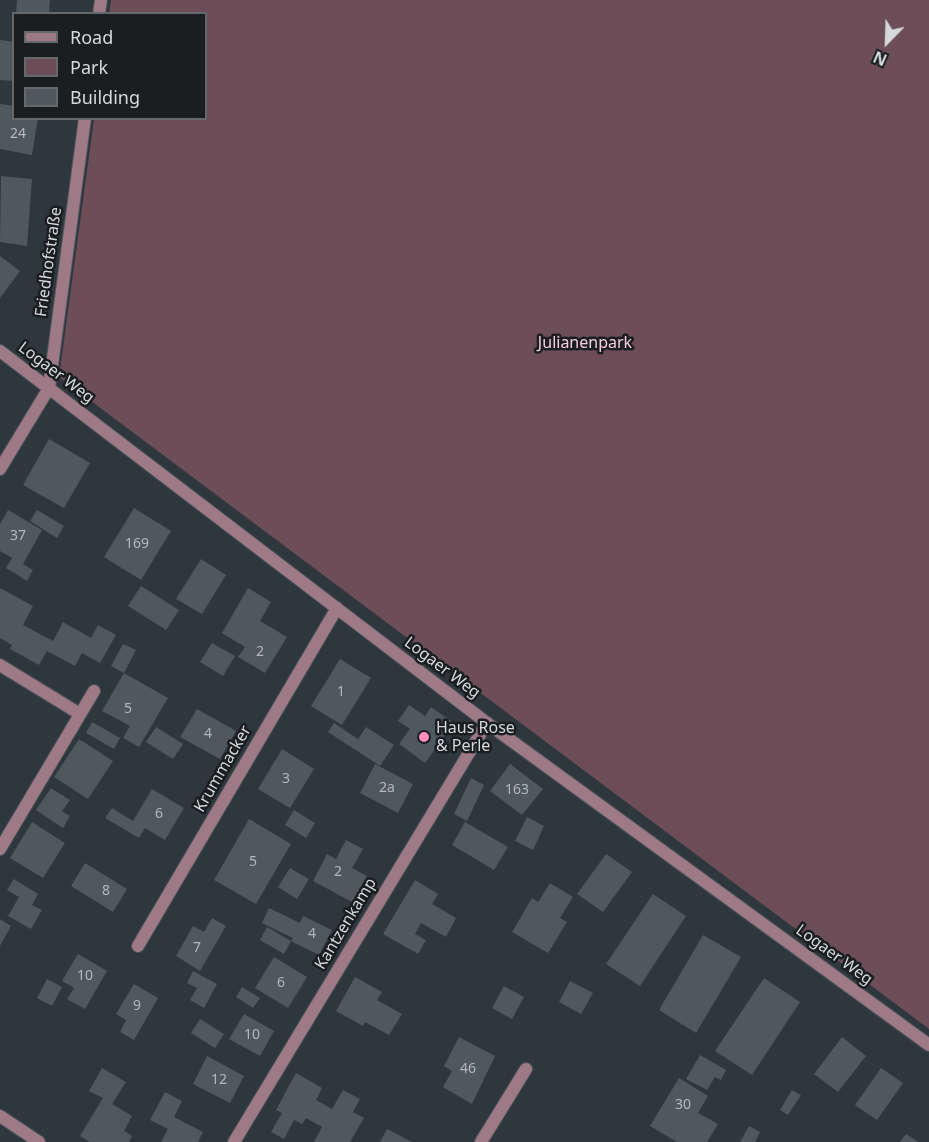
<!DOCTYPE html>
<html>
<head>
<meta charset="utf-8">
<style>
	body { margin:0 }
	#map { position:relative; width:929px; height:1142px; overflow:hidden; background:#2e373b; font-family:"Noto Sans",sans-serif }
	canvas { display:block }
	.legend { position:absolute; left:12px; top:12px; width:195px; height:108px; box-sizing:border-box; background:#1a1e20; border:2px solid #64696b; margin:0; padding:8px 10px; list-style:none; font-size:18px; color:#d4d9dc }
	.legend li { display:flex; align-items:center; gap:12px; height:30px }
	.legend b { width:30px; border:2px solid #64696b }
	.north { position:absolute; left:857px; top:12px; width:60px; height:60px; -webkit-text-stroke:4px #1a1e20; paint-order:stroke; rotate:203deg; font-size:16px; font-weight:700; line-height:24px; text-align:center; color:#d4d9dc }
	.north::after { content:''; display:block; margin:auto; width:21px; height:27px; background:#d4d9dc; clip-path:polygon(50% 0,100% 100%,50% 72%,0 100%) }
</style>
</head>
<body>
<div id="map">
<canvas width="929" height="1142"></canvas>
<ul class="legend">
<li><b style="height:8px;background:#9e7986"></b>Road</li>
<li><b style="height:16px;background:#6c4d58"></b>Park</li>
<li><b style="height:16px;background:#4f585d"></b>Building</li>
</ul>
<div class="north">N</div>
</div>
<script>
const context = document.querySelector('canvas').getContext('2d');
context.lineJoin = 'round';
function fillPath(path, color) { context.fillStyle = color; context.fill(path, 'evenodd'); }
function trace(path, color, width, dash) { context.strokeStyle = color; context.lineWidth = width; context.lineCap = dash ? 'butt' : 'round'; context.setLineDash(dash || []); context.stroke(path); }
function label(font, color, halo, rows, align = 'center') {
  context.font = font + ' "Noto Sans",sans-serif'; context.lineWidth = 5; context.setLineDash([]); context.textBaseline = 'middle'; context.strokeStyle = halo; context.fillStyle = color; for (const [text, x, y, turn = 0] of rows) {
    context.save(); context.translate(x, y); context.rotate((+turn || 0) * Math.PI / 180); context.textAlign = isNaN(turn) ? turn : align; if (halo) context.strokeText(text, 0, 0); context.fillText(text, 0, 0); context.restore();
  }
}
const green = new Path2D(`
	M111,0H929V1029L59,377L94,119L206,118V14L109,13Z`);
const building = new Path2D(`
	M17,0H50L49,14H16Z
	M0,40L14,42V81L0,80Z
	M0,104L14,106V118H38L32,155L0,149Z
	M1,176L32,179L27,246L0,242Z
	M0,256L20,271L0,298Z
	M49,439L90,463L64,508L23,485Z
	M134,508L171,531L141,580L104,557Z
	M8,510L42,530L23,564L33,570L27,581L6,568L12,558L0,551V524Z
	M37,510L64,526L57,538L30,521Z
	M201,559L226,575L202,614L176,599Z
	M141,586L179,610L166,630L128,606Z
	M0,588L33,606L23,625L53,641L63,622L91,638L98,625L116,635L100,663L82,653L75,666L47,651L39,665L10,649L12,645L0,638Z
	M248,588L271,602L260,621L287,637L265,673L238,657L245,647L222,633Z
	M212,643L235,656L223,676L200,662Z
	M123,644L136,650L124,673L111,666Z
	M340,659L371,678L342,725L311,706Z
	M124,673L168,698L139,747L123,738L130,726L102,711Z
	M409,705L425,716L431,707L454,723L425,763L399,744L410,729L398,721Z
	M197,709L236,731L220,759L180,737Z
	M92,722L120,738L114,749L86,733Z
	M334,723L358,739L366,727L394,745L380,766L328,732Z
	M156,727L183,744L173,759L146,742Z
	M79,739L113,761L88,799L54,777Z
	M282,749L314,769L290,808L258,789Z
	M375,764L413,784L398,813L360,793Z
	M510,764L543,789L522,815L490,791Z
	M471,778L484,785L467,821L454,814Z
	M51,788L70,800L62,811L70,816L63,828L36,810Z
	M152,789L184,808L165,840L145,828L139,838L105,818L112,808L133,821Z
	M294,810L315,823L306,838L285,825Z
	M527,817L544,826L533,850L515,841Z
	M249,819L291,844L256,904L214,880Z
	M32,822L65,843L43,878L10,858Z
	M465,822L508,847L494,870L452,845Z
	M346,840L363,849L352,868L367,876L352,902L313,881L327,854L336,859Z
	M606,854L632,872L603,912L577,894Z
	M85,863L127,889L113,912L71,886Z
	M290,868L309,879L297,899L278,887Z
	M14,879L38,894L32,905L42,910L31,929L8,916L19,897L7,890Z
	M415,880L438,894L432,904L456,918L446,937L421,923L415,934L426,940L418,954L383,934Z
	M550,883L573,897L560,918L567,922L548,953L512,932L532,898L538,902Z
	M653,894L686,916L640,986L606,964Z
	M269,908L300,923L303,916L332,930L319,955L291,941L293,938L262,923Z
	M212,918L226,926L200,971L176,956L193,926L204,932Z
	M0,919L11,926L0,946Z
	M267,927L291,941L284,954L260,940Z
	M703,935L741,957L696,1033L659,1010Z
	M78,954L107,971L85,1009L67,999L74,988L62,981Z
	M274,957L307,977L288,1008L255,988Z
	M193,971L217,984L204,1008L190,1000L197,988L187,983Z
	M355,977L382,992L377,1000L402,1014L389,1035L365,1022L363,1026L336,1011Z
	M764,978L800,1002L752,1075L715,1051Z
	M47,979L62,987L52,1006L37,998Z
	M570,981L593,993L581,1014L559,1002Z
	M134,984L158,998L134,1040L120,1032L126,1020L116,1014Z
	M504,986L524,997L512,1019L492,1008Z
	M242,987L260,998L253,1008L236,997Z
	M244,1014L274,1031L260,1056L229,1039Z
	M200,1019L224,1034L215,1048L191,1033Z
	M459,1037L495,1056L472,1104L443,1087L452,1071L444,1066Z
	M842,1037L866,1056L838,1092L814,1074Z
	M700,1055L726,1070L721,1080L715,1077L707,1090L686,1079Z
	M207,1056L244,1076L230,1103L193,1084Z
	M102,1068L126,1082L112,1104L132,1116L124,1131L132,1136L129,1142H90L80,1136L103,1098L89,1091Z
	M881,1068L903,1083L877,1120L855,1105Z
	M296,1073L322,1088L316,1100L332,1109L343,1090L360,1099L353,1112L364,1118L350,1142H314L322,1127L306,1118L302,1124L294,1120L284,1139L271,1132L282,1113L276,1110Z
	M679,1078L708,1096L698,1113L718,1124L707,1142H677L650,1126Z
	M792,1090L801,1095L788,1115L780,1110Z
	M165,1092L182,1101L174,1117L203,1132L198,1142H161L168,1129L150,1120Z
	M749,1126L760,1132L755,1142H740Z
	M387,1129L412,1142H380Z
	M906,1134L918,1142H900Z`);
const minor = new Path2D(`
	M99,14L101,0
	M0,469L49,388L85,118
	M0,665L80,714
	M0,849L94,691
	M138,946L337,608
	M0,1116L39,1142
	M234,1142L487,723
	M481,1142L526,1069`);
const tertiary = new Path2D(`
	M0,351L487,723L929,1045`);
const markers = [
	[424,737,6,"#ff8eba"]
];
const numberNames = [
	["24",18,134],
	["37",18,536],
	["169",137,544],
	["2",260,652],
	["1",341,692],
	["5",128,709],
	["4",208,734],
	["3",286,779],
	["2a",387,788],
	["163",517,790],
	["6",159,814],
	["5",253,862],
	["2",338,872],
	["8",106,891],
	["4",312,934],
	["7",197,948],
	["10",85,976],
	["6",281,983],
	["9",137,1006],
	["10",252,1035],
	["46",468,1069],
	["12",219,1080],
	["30",683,1105]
];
const streetNames = [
	["Friedhofstraße",49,262,-82],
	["Logaer Weg",56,373,37],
	["Logaer Weg",442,668,37],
	["Krummacker",223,769,-60],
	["Kantzenkamp",346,924,-59],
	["Logaer Weg",834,955,36]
];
const parkNames = [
	["Julianenpark",585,343]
];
const poiNames = [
	["Haus Rose",436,728],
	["& Perle",436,746]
];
fillPath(green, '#6c4d58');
fillPath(building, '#4f585d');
trace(minor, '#4c5458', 14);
trace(tertiary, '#4c5458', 14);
trace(minor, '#9e7986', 12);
trace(tertiary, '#9e7986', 12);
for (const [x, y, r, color] of markers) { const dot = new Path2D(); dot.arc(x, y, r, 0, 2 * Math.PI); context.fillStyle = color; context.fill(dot); trace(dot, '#1a1e20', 2); }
label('14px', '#b3b9bc', null, numberNames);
label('16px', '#d4d9dc', '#1a1e20', streetNames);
label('16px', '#f6cddb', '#1a1e20', parkNames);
label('16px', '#d4d9dc', '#1a1e20', poiNames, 'left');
</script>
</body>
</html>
